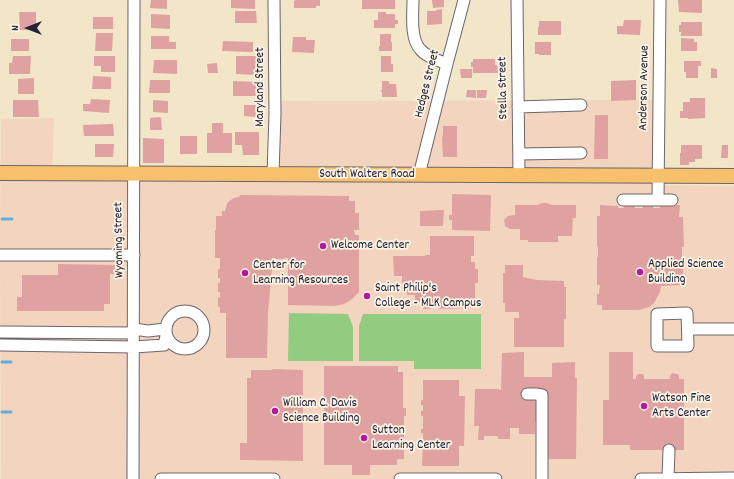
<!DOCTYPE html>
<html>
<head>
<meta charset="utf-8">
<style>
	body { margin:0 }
	#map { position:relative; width:734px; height:479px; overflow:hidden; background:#f2e5c8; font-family:Dekko,sans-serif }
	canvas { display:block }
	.north { position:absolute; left:8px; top:8px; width:40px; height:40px; -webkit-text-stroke:3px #fcf5e5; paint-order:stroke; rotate:270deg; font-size:11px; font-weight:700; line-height:16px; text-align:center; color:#22223b }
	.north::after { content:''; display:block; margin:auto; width:14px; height:18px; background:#22223b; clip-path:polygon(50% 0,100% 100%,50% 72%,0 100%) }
</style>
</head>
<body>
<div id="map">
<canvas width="734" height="479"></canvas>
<div class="north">N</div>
</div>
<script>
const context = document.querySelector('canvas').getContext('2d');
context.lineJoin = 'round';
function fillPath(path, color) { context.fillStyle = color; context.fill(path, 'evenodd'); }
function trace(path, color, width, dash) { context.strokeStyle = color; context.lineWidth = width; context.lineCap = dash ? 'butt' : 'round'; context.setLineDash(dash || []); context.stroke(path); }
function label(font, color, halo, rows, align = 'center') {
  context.font = font + ' Dekko,sans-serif'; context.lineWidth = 3.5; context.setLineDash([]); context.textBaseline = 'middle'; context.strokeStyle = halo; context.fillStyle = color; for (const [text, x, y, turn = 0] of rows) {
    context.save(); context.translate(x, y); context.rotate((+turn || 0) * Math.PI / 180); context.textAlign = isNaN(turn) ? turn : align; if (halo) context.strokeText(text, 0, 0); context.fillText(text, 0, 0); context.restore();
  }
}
const built = new Path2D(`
	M653,100L652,185L734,186V479H1L0,235L1,119L54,118L52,181L280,182V101Z`);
const green = new Path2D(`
	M289,313L348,314L353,327V361H288Z
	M363,314H481V369H414V361H359V326Z`);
const stream = new Path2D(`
	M2,219H12
	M2,362H11
	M2,412H11`);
const building = new Path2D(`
	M151,0H167V9L150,8Z
	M231,0H255V9L231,8Z
	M295,0H320V6H316V8H294V1H295Z
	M362,0H395V9H362Z
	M432,0H444V7L433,8Z
	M678,0H702V13L679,12Z
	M442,9V24L427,25V11H436V10Z
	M235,11H256L257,23H235Z
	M19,12H36V30H20Z
	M378,12H386V14H395V20H398V24H395V28H374V20H378Z
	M151,14L170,15V29L151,28Z
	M93,17H113V29H93Z
	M624,20H641L640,35L617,34V26H623Z
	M539,21H561V35H538V27H539Z
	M681,22H702V36H681V32H679V25H681Z
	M96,33H113L112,51H95Z
	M380,34H391V42H392V51H379V46H380Z
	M151,36H169V42H176V49H151Z
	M293,37H306V40H315L314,53L292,52Z
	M681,38L694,39V42H697V51H681Z
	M11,39H29V51H11Z
	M223,41L253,42V52L222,51Z
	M535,42H551V55H539V54H535Z
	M13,56H31L30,74H9V63H12Z
	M94,56H115V72H101V66H94Z
	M236,56H257L256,75L236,74Z
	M381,56H391V64H393V72H381Z
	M473,59H495V65H497L498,73H473V67H471V62H473Z
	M154,60H177V74L153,73Z
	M684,61H701V66H698V78H686V72H684Z
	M217,63L218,73H208L207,64Z
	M711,68L717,69V78H711Z
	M460,69H472V78H461Z
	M93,76L111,77V89H92Z
	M34,78V94H18V79Z
	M150,80H170V93H149Z
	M636,80V100L611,101V81Z
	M233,81L257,82L256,96H233Z
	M382,81H389V84H396L397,97H382V92H381V90H382Z
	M467,90H476V98L466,97Z
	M477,90H487L486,98H477Z
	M690,98H705V118L688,119V118H680V111H683V102H690Z
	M91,99L110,100L109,113L83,111V104H90Z
	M13,100H38L39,117H13Z
	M153,100L168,101V113L153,112Z
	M244,105H256V117L244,116Z
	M595,115H608V159H594Z
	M161,117L162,130H150V118Z
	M212,123H223V133H232V153H207V133H212Z
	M113,124L114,136H84L83,125Z
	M443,126H457V157H443L442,139L443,133Z
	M235,132H259V155H243L242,145H235Z
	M180,136H197V154H180Z
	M143,138L164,139V163H143Z
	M95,144H114L113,157H95Z
	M681,145H702V159H695V162H689V165H680V153H681Z
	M722,145H728V158H721Z
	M452,194L491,195L490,231L452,230V220H449V215H452Z
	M240,195L349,196V201H355V213H359V230H354L355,235H359V292L351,300L344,304L335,306L288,305V286H290V281H288V258H284V259H275L276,258H273L268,313L267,358H226V313H220V307H218V298L220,297V292H218V283H220V278H218V269H220V258H215V230H216V216H222V211H225L227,204L229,201L234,198L239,197Z
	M542,203H546L552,205H576V218H573L572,236H558V242H528V240H520V229H510L505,226L504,220L508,216L515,215V205H537Z
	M600,205L618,206V208H624V205H635V208H643V205H653V208H660V205H680L679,217H683L684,247H682V258H683V285L661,286L660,292L654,303L649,307L639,310H602V305H597V294H599L600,285H597V257H598V246L597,247V216H600Z
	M444,210L443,226H420V211Z
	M430,236H474V256H471V262H475V269H478V283H475V304H469V308L438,309V304H431V309H423V302H415V295H407V291H402V276H394L393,256H425V255H430Z
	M58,264L115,265V274H110V304H104V311H17V297H22V275H58Z
	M505,265H523V277L537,280L564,281V287H566V319H564V347H514V318H519V312H505V303H503V273H505Z
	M524,352V377H552V363L575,362V378H577L576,459H548V391H524V400L536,399V405H537V422H535V434H519V428H510V439H498V436H484V440H478L479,426H474L475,389H499V390H501L502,353Z
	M609,352H633V379H636V376L638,374H643L644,376V379H670V376L672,373L677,374L679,375V379H684V450H630V445H603V400H609Z
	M324,366H398V372H403V408H406V416H404V459H397V465H370V475H352V465H324Z
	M273,369L303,370V461L240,460V443H247V378H251V370H271Z
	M423,380H459V396H465L464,446H459V466H422L423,445H421V440H423V433H421V429H423V416H421V411H423V405H421V400H423Z`);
const minor = new Path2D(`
	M413,0C413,14 410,38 420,49C426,57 438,60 447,64
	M517,0L519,175
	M518,107L581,105
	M519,154L581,153
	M273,174L275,114L274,0
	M419,175L447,64L464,0
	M623,200H658L660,0
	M658,200H672
	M0,255H134
	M166 330a19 19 0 1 1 38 0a19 19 0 1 1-38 0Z
	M687,313L688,346H657V314Z
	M134,329L148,331L165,329
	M688,329H734
	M0,332L134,333
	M0,345L134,347L164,345L166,336
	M527,394H536L542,395V479
	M133,479C134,319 133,160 134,0
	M161,479H274
	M400,479H496
	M641,479L734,478
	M668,479L669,450`);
const major = new Path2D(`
	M0,173L734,176`);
const markers = [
	[323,246,4,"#b5179e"],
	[640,272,4,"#b5179e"],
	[245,273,4,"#b5179e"],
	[367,296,4,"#b5179e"],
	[644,406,4,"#b5179e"],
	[275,411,4,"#b5179e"],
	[364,438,4,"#b5179e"]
];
const streetNames = [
	["Hedges Street",428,84,-76],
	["Maryland Street",261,87,-90],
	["Stella Street",504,88,-91],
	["Anderson Avenue",645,88,-89],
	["South Walters Road",367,175],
	["Wyoming Street",120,240,-91]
];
const poiNames = [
	["Welcome Center",331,246],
	["Applied Science",648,265],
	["Building",648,280],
	["Center for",253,266],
	["Learning Resources",253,281],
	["Saint Philip's",375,289],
	["College - MLK Campus",375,304],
	["Watson Fine",652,399],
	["Arts Center",652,414],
	["William C. Davis",283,404],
	["Science Building",283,419],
	["Sutton",372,431],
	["Learning Center",372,446]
];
fillPath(built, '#f3d4be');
fillPath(green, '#91cc80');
trace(stream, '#65addc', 3);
fillPath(building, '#e0a2a0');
trace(minor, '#6b666c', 13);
trace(major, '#6b666c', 16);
trace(minor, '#fff', 11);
trace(major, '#f8bf6c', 14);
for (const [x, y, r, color] of markers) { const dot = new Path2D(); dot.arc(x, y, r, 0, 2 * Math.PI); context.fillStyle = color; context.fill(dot); trace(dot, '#fcf5e5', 1.5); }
label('13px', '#22223b', '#fcf5e5', streetNames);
label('13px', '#22223b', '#fcf5e5', poiNames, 'left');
</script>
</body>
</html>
